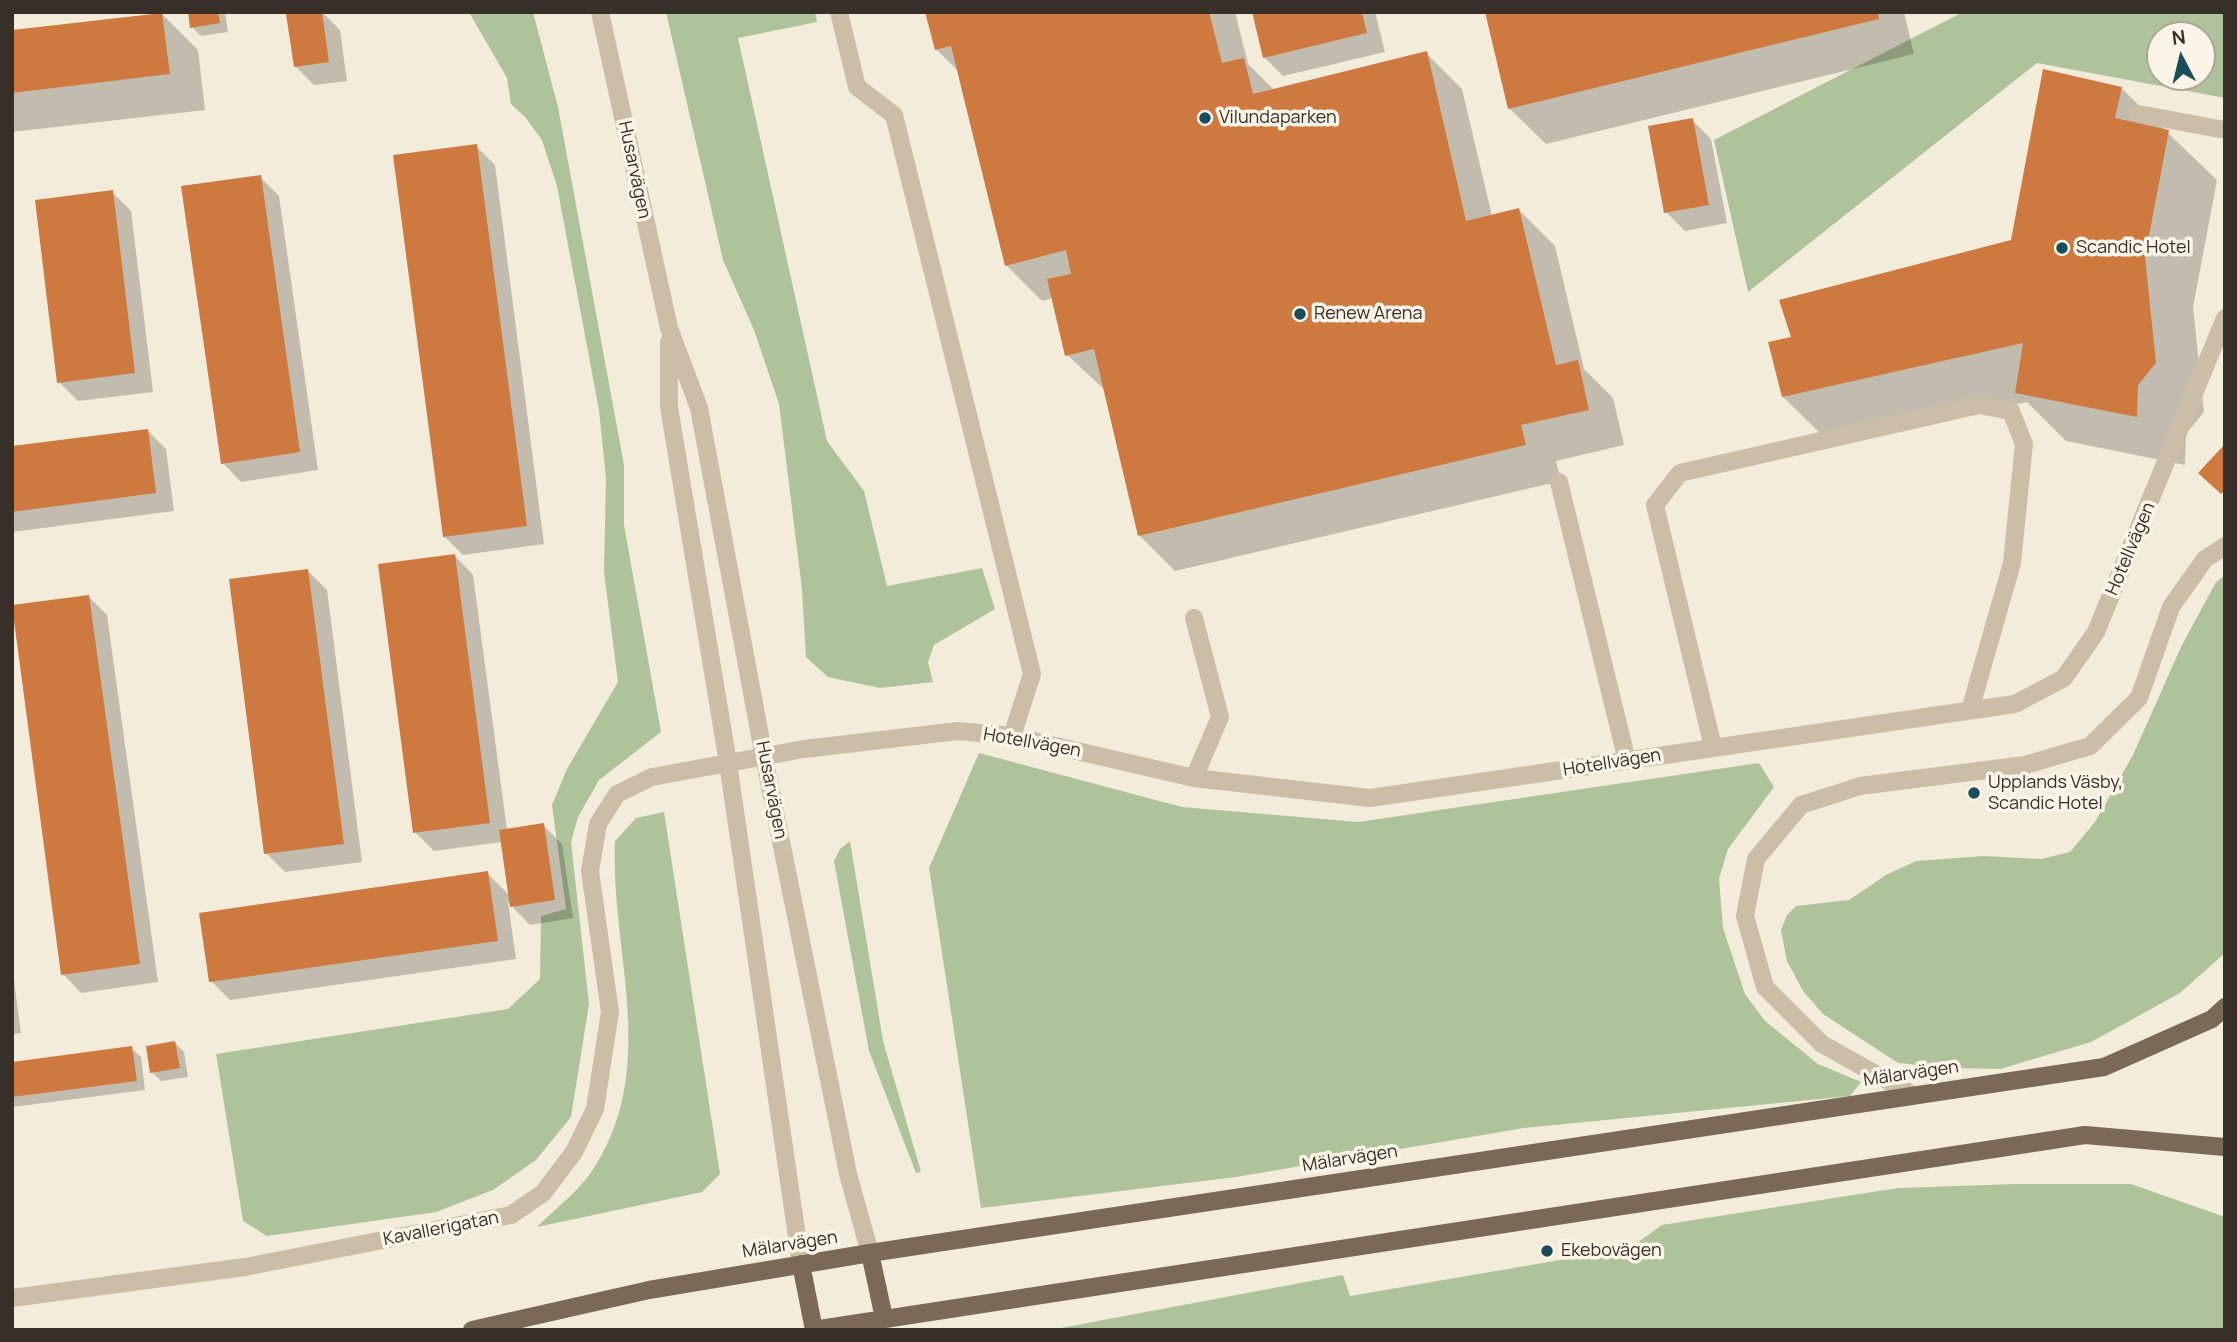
<!DOCTYPE html>
<html>
<head>
<meta charset="utf-8">
<style>
	body { margin:0 }
	#map { position:relative; width:2237px; height:1342px; overflow:hidden; background:#f3ecdb; font-family:Manrope,sans-serif }
	canvas { display:block }
	.frame { position:absolute; inset:0; border:14px solid #382f28; pointer-events:none }
	.north { position:absolute; left:2146px; top:21px; width:70px; height:70px; box-sizing:border-box; background:#fbf5e8; border:2px solid #ada69b; border-radius:50%; rotate:353deg; font-size:19px; font-weight:700; line-height:28px; text-align:center; color:#382f28 }
	.north::after { content:''; display:block; margin:auto; width:24px; height:32px; background:#1a4d5c; clip-path:polygon(50% 0,100% 100%,50% 72%,0 100%) }
</style>
</head>
<body>
<div id="map">
<canvas width="2237" height="1342"></canvas>
<div class="frame"></div>
<div class="north">N</div>
</div>
<script>
const context = document.querySelector('canvas').getContext('2d');
context.lineJoin = 'round';
function fillPath(path, color) { context.fillStyle = color; context.fill(path, 'evenodd'); }
function trace(path, color, width, dash) { context.strokeStyle = color; context.lineWidth = width; context.lineCap = dash ? 'butt' : 'round'; context.setLineDash(dash || []); context.stroke(path); }
function label(font, color, halo, rows, align = 'center') {
  context.font = font + ' Manrope,sans-serif'; context.lineWidth = 7; context.setLineDash([]); context.textBaseline = 'middle'; context.strokeStyle = halo; context.fillStyle = color; for (const [text, x, y, turn = 0] of rows) {
    context.save(); context.translate(x, y); context.rotate((+turn || 0) * Math.PI / 180); context.textAlign = isNaN(turn) ? turn : align; if (halo) context.strokeText(text, 0, 0); context.fillText(text, 0, 0); context.restore();
  }
}
const green = new Path2D(`
	M469,12H533L558,107L624,465V525L661,732L599,780L578,817L571,842L589,1004L571,1117L536,1160L493,1190L436,1212L267,1236L243,1221L216,1054L508,1009L540,979L541,916L566,909L552,805L567,769L618,682L604,572L606,478L599,410L557,186L542,140L525,117L511,104L507,78Z
	M666,12H815L817,22L738,38L827,441L864,491L887,586L982,568L995,609L934,645L928,662L933,682L880,688L828,677L806,657L802,589L779,404L754,330L723,260Z
	M1963,12H2225V98L2037,63L1748,292L1714,140ZM2160,35H2202V77H2160Z
	M2225,575V953L2180,993L2091,1042L2000,1069L1953,1068L1898,1063L1823,1014L1803,991L1787,961L1781,930L1787,915L1796,906L1849,900L1886,875L1916,861L1983,856L2041,859L2070,852L2095,822L2133,755L2181,647L2216,582Z
	M979,753L1182,807L1358,822L1759,763L1774,787L1728,849L1719,879L1723,928L1745,994L1765,1021L1818,1064L1861,1082L1850,1096L1524,1128L1236,1177L981,1208L929,868Z
	M664,812L720,1174L702,1192L537,1227C554,1210 576,1193 590,1174C662,1070 610,953 615,841L636,818Z
	M850,841L883,1041L921,1172L916,1173L869,1051L834,861L840,849Z
	M2016,1184H2131L2225,1217V1330H1050L1343,1275L1350,1296L1630,1248L1662,1225L1898,1188Z`);
const shadow = new Path2D(`
	M189,12H225L228,32L201,36L192,27Z
	M311,12H322L340,30L347,81L314,85L295,66Z
	M927,12H1235L1248,64L1275,91L1426,53L1462,89L1492,216L1519,210L1555,246L1584,369L1613,398L1624,445L1556,461L1561,481L1175,571L1139,535L1105,390L1067,355L1053,298L1042,301L1006,265L959,72L936,49Z
	M1253,12H1375L1385,52L1283,76L1264,57Z
	M1486,12H1904L1914,54L1546,144L1510,109Z
	M162,14L198,50L205,110L12,132V32Z
	M2121,88L2217,180L2193,307L2204,412L2186,434L2185,465L2066,441L2027,402L1832,445L1783,397L1793,338L2012,241Z
	M1692,120L1711,139L1727,223L1685,231L1666,212Z
	M476,146L495,165L544,544L463,555L444,536Z
	M260,177L279,196L318,470L241,482L223,463Z
	M112,192L131,211L153,392L78,401L59,382Z
	M147,430L166,449L174,511L12,532V448Z
	M455,556L473,575L507,830L543,825L562,844L573,918L530,925L508,902L516,959L230,1000L211,981L487,873L510,896L502,842L434,851L415,832Z
	M308,571L327,590L362,862L285,872L266,853Z
	M88,596L107,615L158,982L81,993L63,974L12,607Z
	M12,965L21,1033L12,1034Z
	M175,1043L184,1052L188,1077L161,1081L152,1072Z
	M131,1048L141,1057L145,1090L12,1107V1064Z`);
const building = new Path2D(`
	M188,12H218L220,23L190,28Z
	M298,12H322L329,62L294,67L286,14Z
	M925,12H1209L1222,63L1244,58L1253,94L1427,51L1466,221L1519,208L1556,365L1578,360L1589,410L1521,425L1526,445L1138,536L1094,349L1065,356L1047,279L1071,274L1066,250L1005,266L951,46L935,50Z
	M1252,12H1362L1367,33L1263,58Z
	M1485,12H1878L1879,19L1508,109Z
	M162,13L170,74L12,93V30Z
	M2043,69L2122,87L2115,118L2169,130L2145,257L2156,363L2138,385L2137,417L2015,393L2023,343L1782,397L1768,342L1791,337L1779,300L2011,240Z
	M1693,118L1709,205L1664,213L1648,126Z
	M477,144L527,526L443,537L393,155Z
	M261,175L300,452L221,464L181,186Z
	M113,190L135,373L57,383L35,200Z
	M148,429L156,493L12,512V446Z
	M2225,444V490L2221,494L2198,473Z
	M455,554L490,823L413,833L378,564Z
	M308,569L344,844L264,854L229,579Z
	M89,595L140,964L61,975L12,605Z
	M544,823L555,900L510,907L499,830Z
	M488,871L498,941L209,982L199,913Z
	M175,1041L180,1068L150,1073L146,1046Z
	M132,1046L137,1081L12,1097V1062Z`);
const minor = new Path2D(`
	M600,12L669,328L699,408L764,757L848,1174L870,1253
	M839,12L857,87L894,115L1032,674L1012,736
	M2139,114L2225,130
	M669,342V407L728,763L801,1264
	M1559,482L1627,761
	M1194,618L1220,717L1194,778
	M1713,747L1655,505L1680,473L1979,405L2011,411L2024,444L2012,563L1970,710
	M1913,1095L1822,1044L1765,987L1745,916L1756,859L1801,805L1860,786L2025,765L2090,746L2139,698L2171,607L2205,559L2225,546
	M12,1298L245,1267L511,1215L543,1193L574,1152L595,1109L610,1012L590,871L598,824L617,794L652,777L804,749L958,731L1012,736L1194,778L1370,798L2015,704L2064,678L2096,632L2225,318`);
const major = new Path2D(`
	M870,1253L884,1318
	M801,1264L814,1330
	M472,1330L649,1290L870,1253L2104,1067L2212,1019L2225,1007
	M813,1330L2085,1135L2225,1147`);
const markers = [
	[1205,118,7,"#1a4d5c"],
	[2062,248,7,"#1a4d5c"],
	[1300,314,7,"#1a4d5c"],
	[1974,793,7,"#1a4d5c"],
	[1547,1251,7,"#1a4d5c"]
];
const poiNames = [
	["Vilundaparken",1219,118],
	["Scandic Hotel",2076,248],
	["Renew Arena",1314,314],
	["Upplands Väsby,",1988,783],
	["Scandic Hotel",1988,804],
	["Ekebovägen",1561,1251]
];
const streetNames = [
	["Husarvägen",634,170,78],
	["Hotellvägen",2131,549,-67],
	["Hotellvägen",1032,743,10],
	["Hotellvägen",1612,763,-9],
	["Husarvägen",771,790,79],
	["Mälarvägen",1911,1074,-8],
	["Mälarvägen",1350,1159,-9],
	["Kavallerigatan",441,1229,-11],
	["Mälarvägen",790,1245,-9]
];
fillPath(green, '#afc39a');
fillPath(shadow, '#0003');
fillPath(building, '#cd7940');
trace(minor, '#ccbea6', 18);
trace(major, '#7b6958', 18);
for (const [x, y, r, color] of markers) { const dot = new Path2D(); dot.arc(x, y, r, 0, 2 * Math.PI); context.fillStyle = color; context.fill(dot); trace(dot, '#fbf5e8', 2.5); }
label('18px', '#382f28', '#fbf5e8', poiNames, 'left');
label('18px', '#382f28', '#fbf5e8', streetNames);
</script>
</body>
</html>
